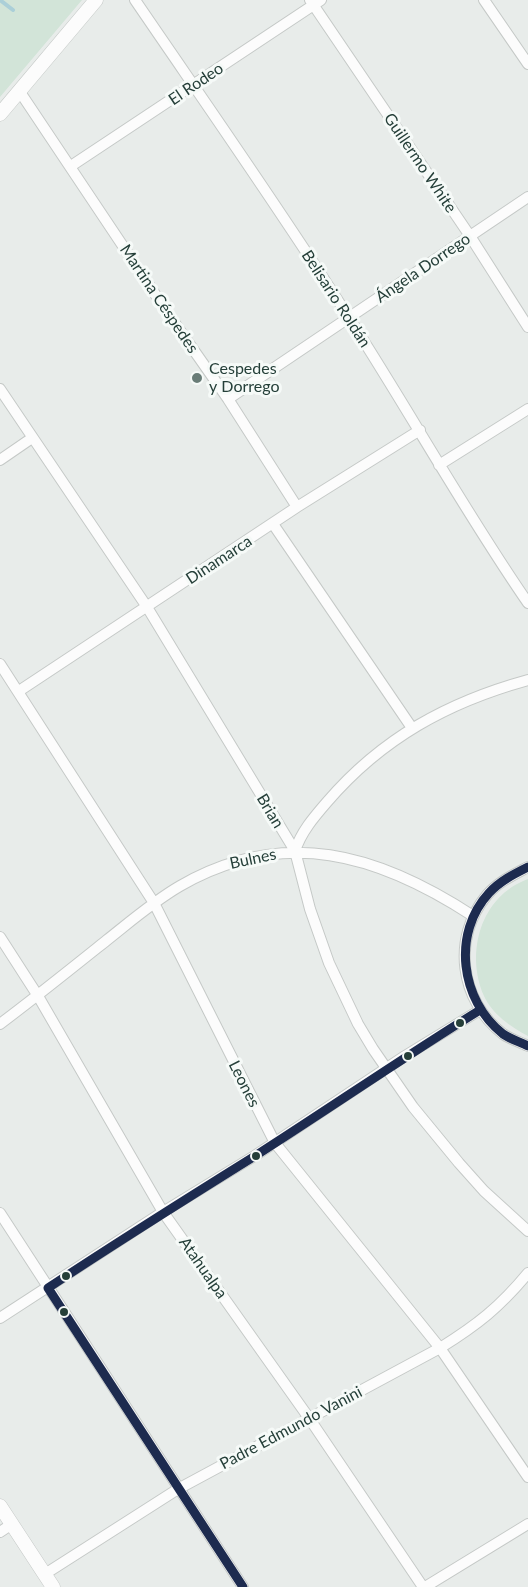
<!DOCTYPE html>
<html>
<head>
<meta charset="utf-8">
<style>
	body { margin:0 }
	canvas { display:block; background:#e8ecea }
</style>
</head>
<body>
<canvas width="528" height="1587"></canvas>
<script>
const context = document.querySelector('canvas').getContext('2d');
context.lineJoin = 'round';
function fillPath(path, color) { context.fillStyle = color; context.fill(path, 'evenodd'); }
function trace(path, color, width, dash) { context.strokeStyle = color; context.lineWidth = width; context.lineCap = dash ? 'butt' : 'round'; context.setLineDash(dash || []); context.stroke(path); }
function label(font, color, halo, rows, align = 'center') {
  context.font = font + ' Lato,sans-serif'; context.lineWidth = 6; context.setLineDash([]); context.textBaseline = 'middle'; context.strokeStyle = halo; context.fillStyle = color; for (const [text, x, y, turn = 0] of rows) {
    context.save(); context.translate(x, y); context.rotate((+turn || 0) * Math.PI / 180); context.textAlign = isNaN(turn) ? turn : align; if (halo) context.strokeText(text, 0, 0); context.fillText(text, 0, 0); context.restore();
  }
}
const green = new Path2D(`
	M0,0H82L0,97Z
	M528,879V1036C511,1027 492,1014 484,996C465,952 481,896 528,879Z`);
const stream = new Path2D(`
	M0,0L13,10`);
const minor = new Path2D(`
	M135,0C208,107 282,212 351,321C411,414 465,512 528,603
	M310,0L470,236L528,327
	M484,0L528,64
	M20,92L167,312L228,399L297,507
	M71,166L321,0
	M0,389L147,607L295,851L310,909L329,963L358,1024L373,1049L413,1107L459,1163L484,1191L528,1231
	M228,399L528,197
	M0,460L32,438
	M439,465L528,409
	M273,524L412,728
	M0,664L154,903L275,1143L440,1348L528,1477
	M19,691L297,507L420,430
	M295,851C301,832 314,817 327,802C382,738 448,702 528,680
	M528,867C513,875 498,882 487,895C451,938 460,1001 503,1034C510,1039 520,1042 528,1046
	M0,937L38,996L163,1212L309,1418L423,1587
	M0,1024C36,997 72,968 107,940C131,921 154,901 180,886C284,826 378,854 473,916
	M0,1213L243,1587
	M0,1318L163,1212L256,1155L405,1056L480,1010
	M0,1532L12,1524
	M45,1574L178,1489L440,1348C477,1325 500,1307 528,1273
	M425,1587L528,1524`);
const tertiary = new Path2D(`
	M0,114L96,0
	M0,1506L53,1587`);
const bus1 = new Path2D(`
	M528,867C514,874 500,881 489,893C452,933 460,1000 503,1034C510,1039 520,1042 528,1046
	M48,1288C116,1243 186,1199 255,1156C330,1108 404,1057 480,1010
	M48,1288L243,1587`);
const markers = [
	[197,378,6,"#697c77"],
	[460,1023,5,"#253f39"],
	[408,1056,5,"#253f39"],
	[256,1156,5,"#253f39"],
	[66,1276,5,"#253f39"],
	[64,1312,5,"#253f39"]
];
const streetNames = [
	["El Rodeo",196,84,-34],
	["Guillermo White",420,163,56],
	["Ángela Dorrego",423,268,-34],
	["Martina Céspedes",159,299,56],
	["Belisario Roldán",336,299,57],
	["Dinamarca",219,560,-33],
	["Brian",270,811,59],
	["Bulnes",253,859,-12],
	["Leones",244,1084,63],
	["Atahualpa",203,1268,55],
	["Padre Edmundo Vanini",291,1428,-28]
];
const poiNames = [
	["Cespedes",209,369],
	["y Dorrego",209,387]
];
fillPath(green, '#d2e4d8');
trace(stream, '#abcfd8', 4);
trace(minor, '#c5c9c7', 12);
trace(tertiary, '#c5c9c7', 15);
trace(minor, '#fcfcfc', 10);
trace(tertiary, '#fcfcfc', 14);
trace(bus1, '#1d2b4f', 9);
for (const [x, y, r, color] of markers) { const dot = new Path2D(); dot.arc(x, y, r, 0, 2 * Math.PI); context.fillStyle = color; context.fill(dot); trace(dot, '#f6faf8', 2); }
label('16px', '#253f39', '#f6faf8', streetNames);
label('16px', '#253f39', '#f6faf8', poiNames, 'left');
</script>
</body>
</html>
